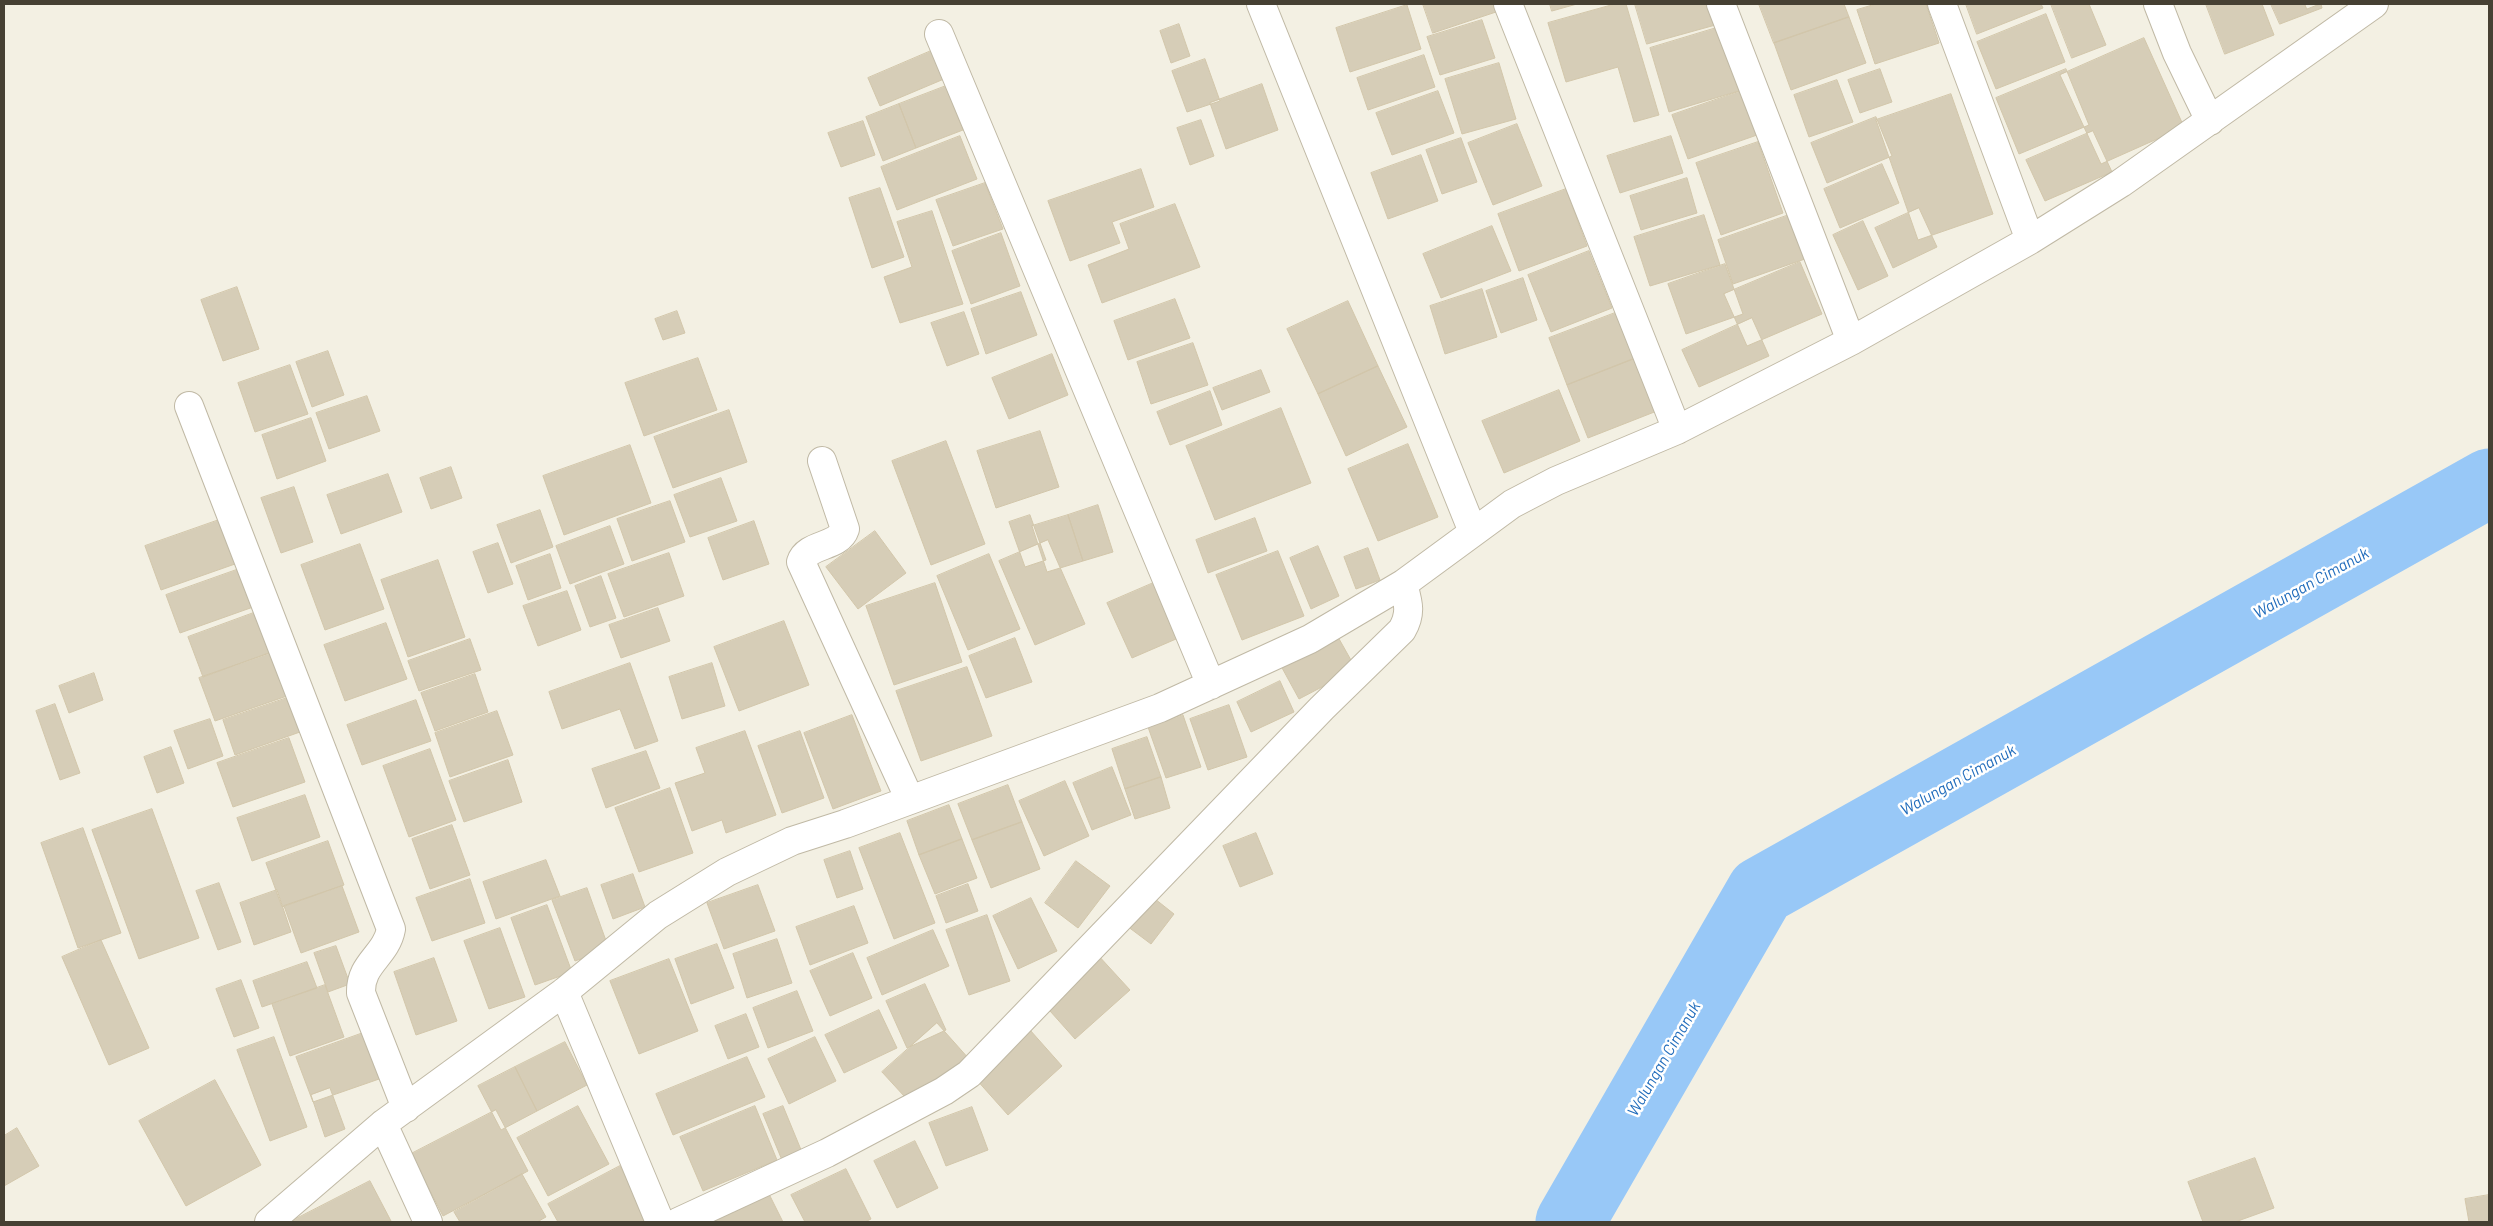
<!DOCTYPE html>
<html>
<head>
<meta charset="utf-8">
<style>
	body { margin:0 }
	#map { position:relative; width:2493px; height:1226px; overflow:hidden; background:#f3f0e3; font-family:Barlow,sans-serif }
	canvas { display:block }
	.frame { position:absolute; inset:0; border:5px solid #464033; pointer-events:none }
</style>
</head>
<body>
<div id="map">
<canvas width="2493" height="1226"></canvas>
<div class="frame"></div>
</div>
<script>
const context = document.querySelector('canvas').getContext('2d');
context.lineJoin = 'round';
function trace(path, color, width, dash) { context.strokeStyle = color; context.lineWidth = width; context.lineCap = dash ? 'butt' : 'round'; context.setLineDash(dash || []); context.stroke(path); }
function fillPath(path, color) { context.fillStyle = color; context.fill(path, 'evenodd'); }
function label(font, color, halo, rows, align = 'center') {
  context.font = font + ' Barlow,sans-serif'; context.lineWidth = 5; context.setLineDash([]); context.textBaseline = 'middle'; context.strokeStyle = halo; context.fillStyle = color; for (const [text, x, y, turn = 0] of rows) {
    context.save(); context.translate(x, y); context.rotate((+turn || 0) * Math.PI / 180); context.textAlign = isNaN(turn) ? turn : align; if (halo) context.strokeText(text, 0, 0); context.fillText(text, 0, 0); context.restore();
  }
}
const river = new Path2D(`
	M1570,1222L1761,891L2489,483`);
const building = new Path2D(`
	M1423,4H1496L1499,11L1433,33Z
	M1550,4H1577L1552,11Z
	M1615,4H1626L1659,115L1634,122L1618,67L1566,82L1548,23Z
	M1635,4H1713L1719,24L1647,44Z
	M1759,4H1844L1849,17L1774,43Z
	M1876,4H1926L1939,43L1875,64L1857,10Z
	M1966,4H2041L2043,8L1977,34Z
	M2051,4H2089L2106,45L2072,58Z
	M2206,4H2262L2274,35L2225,54Z
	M2271,4H2321L2322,8L2280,24Z
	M2305,4H2320L2307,9Z
	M1407,5L1421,49L1350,72L1336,28Z
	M2046,14L2065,62L1996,89L1977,42Z
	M1849,17L1866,63L1791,90L1774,43Z
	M1482,20L1495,58L1440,75L1427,37Z
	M1179,24L1190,56L1171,63L1160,31Z
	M1723,26L1742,90L1669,112L1650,48Z
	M2144,38L2184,127L2101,164L2060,75Z
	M931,51L944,79L880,106L868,78Z
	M1424,55L1435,87L1368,110L1357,78Z
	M1205,59L1220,101L1187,112L1172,71Z
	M1499,63L1516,119L1462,134L1445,79Z
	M1880,69L1892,102L1860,113L1848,80Z
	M2066,69L2089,125L2019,154L1996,98Z
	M1837,80L1853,122L1809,137L1794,95Z
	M1262,84L1278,130L1226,149L1210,103Z
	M946,86L963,130L916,148L899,104Z
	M1744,90L1760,134L1688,159L1672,115Z
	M1438,91L1454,133L1392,155L1376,113Z
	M1951,94L1993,214L1918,240L1876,120Z
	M899,104L916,148L883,161L866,117Z
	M1876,117L1892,156L1827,183L1811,143Z
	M1201,120L1214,156L1190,165L1177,128Z
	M863,121L875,155L841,167L828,133Z
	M1517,124L1542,186L1493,205L1468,143Z
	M2093,131L2112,172L2045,201L2026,160Z
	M960,136L977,179L897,210L881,167Z
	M1671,136L1683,173L1620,193L1607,156Z
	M1461,138L1477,182L1442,194L1426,150Z
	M1758,142L1783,213L1721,235L1696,163Z
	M1421,155L1438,201L1388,219L1371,173Z
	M1882,164L1899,203L1840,228L1824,189Z
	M1141,169L1154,207L1112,222L1120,243L1070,261L1048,201Z
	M1687,178L1697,213L1641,230L1630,196Z
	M985,183L1003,229L953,246L936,200Z
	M880,188L904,257L872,268L849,198Z
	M1566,189L1587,246L1519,271L1498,214Z
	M1175,204L1200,267L1102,303L1088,265L1129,249L1120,224Z
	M1919,208L1937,247L1893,268L1875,228Z
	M932,211L963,304L900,323L884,277L912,267L897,222Z
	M1704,215L1720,265L1650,286L1634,237Z
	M1789,215L1805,259L1733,284L1718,240Z
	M1863,221L1888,276L1858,290L1833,235Z
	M1492,226L1511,271L1441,298L1423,254Z
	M1001,233L1020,286L971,304L952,251Z
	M1589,251L1612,308L1551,332L1528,275Z
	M1800,262L1822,314L1747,346L1724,294Z
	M1725,264L1743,314L1686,334L1668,284Z
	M1523,278L1537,320L1501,333L1486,291Z
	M237,287L259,349L223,361L201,300Z
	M1482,289L1497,337L1445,354L1430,306Z
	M1021,292L1037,335L986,354L971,309Z
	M1175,299L1190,338L1128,360L1114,321Z
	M1348,301L1378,366L1318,394L1287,329Z
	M1623,310L1641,356L1567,385L1549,338Z
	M677,311L685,333L663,340L655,319Z
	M964,312L979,354L947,366L931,323Z
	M1752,318L1769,356L1699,387L1682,350Z
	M1193,343L1208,385L1151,404L1137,362Z
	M328,351L344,395L312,407L296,362Z
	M1052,354L1068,395L1009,419L992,378Z
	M1641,356L1662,409L1588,438L1567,385Z
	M698,358L717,410L644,436L625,383Z
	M290,365L308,414L255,432L238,383Z
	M1378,366L1407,427L1346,456L1318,394Z
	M1261,370L1270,392L1222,410L1213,388Z
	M1559,390L1580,441L1504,473L1482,421Z
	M1210,391L1222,425L1170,445L1157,412Z
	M367,396L380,431L329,449L316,413Z
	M1281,408L1311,483L1215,520L1186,446Z
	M729,410L747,462L673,488L654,437Z
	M311,418L326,461L277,479L262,435Z
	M1040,431L1059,487L996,508L977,451Z
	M946,441L985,544L931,565L892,461Z
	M1408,444L1438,517L1378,541L1348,469Z
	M630,445L651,503L564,535L543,476Z
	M451,467L462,498L431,509L420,478Z
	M388,474L402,512L341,534L327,495Z
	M721,478L737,521L690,537L674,495Z
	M294,487L313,542L281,553L261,498Z
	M670,501L685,542L632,561L617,519Z
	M1098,505L1113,552L1083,561L1068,515Z
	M540,510L553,547L511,563L497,525Z
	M1030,515L1046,560L1025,567L1009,522Z
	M1068,515L1083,561L1047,572L1032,526Z
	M1255,518L1267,551L1208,573L1196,540Z
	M219,520L235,564L161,590L145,546Z
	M754,521L769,564L723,580L708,538Z
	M610,526L624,564L570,584L556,546Z
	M875,531L906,573L858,609L826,567Z
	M1048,540L1085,624L1035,645L999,561Z
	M498,543L513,584L488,593L473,552Z
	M360,544L384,609L325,630L301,565Z
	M1318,546L1339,596L1311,609L1290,558Z
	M1368,548L1380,580L1356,589L1344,557Z
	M1278,551L1304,616L1242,640L1216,575Z
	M669,553L684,596L624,617L608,574Z
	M550,554L561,588L528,600L516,566Z
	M989,554L1020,629L968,650L937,576Z
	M438,560L465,637L408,657L381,580Z
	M242,568L256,606L180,633L166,595Z
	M601,576L616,618L590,627L575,586Z
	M1158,581L1183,636L1132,658L1107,603Z
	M935,583L962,662L894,685L866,606Z
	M567,591L581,630L538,646L523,606Z
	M658,608L670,641L621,658L609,625Z
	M259,611L274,651L203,677L188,637Z
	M784,621L809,685L739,711L714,647Z
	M386,623L407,679L345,701L324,645Z
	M1338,637L1356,669L1299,699L1281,666Z
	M1015,638L1032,682L986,698L969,656Z
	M470,639L481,670L419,691L408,661Z
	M271,653L287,696L215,721L199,678Z
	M630,663L658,741L635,749L620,709L562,729L549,692Z
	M712,663L725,706L682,719L669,677Z
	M967,667L992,736L921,761L896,691Z
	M94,673L103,700L69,713L59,686Z
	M475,674L488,712L435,731L421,693Z
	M1280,681L1294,712L1251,732L1237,702Z
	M287,698L300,732L235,755L223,720Z
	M416,700L431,741L362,765L347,725Z
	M55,704L80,773L60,780L36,711Z
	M1229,705L1247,757L1208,770L1190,719Z
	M497,711L513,755L450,777L435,733Z
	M852,715L881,791L833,809L804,733Z
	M1183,715L1201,767L1166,778L1148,727Z
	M210,719L223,756L188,769L174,731Z
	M745,731L776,815L726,833L722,820L692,831L675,783L705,773L696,748Z
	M800,731L824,798L782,813L758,746Z
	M1147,737L1161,777L1125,789L1112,749Z
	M289,738L305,782L233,807L217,763Z
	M171,747L184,783L157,793L144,757Z
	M430,749L456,820L409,837L383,766Z
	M646,751L660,788L606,808L592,769Z
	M508,760L522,802L464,822L449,781Z
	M1112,767L1131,815L1092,830L1073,783Z
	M1161,777L1170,808L1135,819L1125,789Z
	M1065,781L1089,836L1044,856L1019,801Z
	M1008,785L1022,822L972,840L958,804Z
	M670,788L693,853L639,872L615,808Z
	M305,795L320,837L252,861L237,818Z
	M949,805L962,839L919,855L907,821Z
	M152,809L199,938L139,959L92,830Z
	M1022,822L1040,869L991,888L972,840Z
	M452,825L470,875L430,889L412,839Z
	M83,828L121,933L78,948L41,843Z
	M900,833L935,923L894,939L859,848Z
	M1256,833L1273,874L1240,887L1223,846Z
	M962,839L977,878L935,894L919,855Z
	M328,841L344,885L282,907L266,863Z
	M850,851L863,889L837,898L824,860Z
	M546,860L560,896L496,919L483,882Z
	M1076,861L1110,886L1078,928L1045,903Z
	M633,874L645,907L613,919L601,885Z
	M470,879L485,923L432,941L416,898Z
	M219,883L241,942L218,950L196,891Z
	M968,884L978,911L946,923L936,896Z
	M758,885L775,931L724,949L707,903Z
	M342,886L359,932L301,953L284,906Z
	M587,888L609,949L575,961L552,900Z
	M277,890L291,932L254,945L240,903Z
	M1150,895L1174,914L1151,944L1127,926Z
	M1031,898L1057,951L1018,969L993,916Z
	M547,905L572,972L535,985L511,918Z
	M854,906L868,943L810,965L796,927Z
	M987,915L1010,981L969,995L946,930Z
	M500,928L525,997L489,1009L464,941Z
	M933,930L949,966L882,995L867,958Z
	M777,939L792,983L747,998L733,954Z
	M101,940L149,1048L109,1065L62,957Z
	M717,944L734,988L691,1004L675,959Z
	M336,946L350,984L328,992L314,953Z
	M853,953L872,998L830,1016L810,971Z
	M1097,954L1130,990L1075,1039L1042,1002Z
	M434,958L457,1021L416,1035L394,972Z
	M669,959L698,1031L639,1054L610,981Z
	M307,962L317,988L262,1007L253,981Z
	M241,980L259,1028L234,1037L216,989Z
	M925,984L946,1030L907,1048L886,1001Z
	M325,985L344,1037L290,1056L272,1004Z
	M797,991L813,1031L768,1048L753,1008Z
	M879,1010L897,1048L844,1073L825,1035Z
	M746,1014L759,1047L728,1059L715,1026Z
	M937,1023L970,1060L915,1108L882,1072Z
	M1030,1030L1062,1066L1008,1115L975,1078Z
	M366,1032L382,1078L313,1102L296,1057Z
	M274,1037L307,1127L270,1141L237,1050Z
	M815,1037L836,1081L789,1104L768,1059Z
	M565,1042L587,1085L537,1111L515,1067Z
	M747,1057L765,1097L673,1135L656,1094Z
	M515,1067L537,1111L501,1130L478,1086Z
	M215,1080L261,1165L186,1206L139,1121Z
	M330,1088L345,1129L325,1137L311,1095Z
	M578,1106L609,1164L548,1196L517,1138Z
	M755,1106L777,1160L703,1191L680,1137Z
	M783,1106L804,1157L784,1165L763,1114Z
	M972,1107L988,1150L946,1166L929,1123Z
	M496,1110L528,1171L443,1216L411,1154Z
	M17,1128L39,1166L4,1186V1136Z
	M915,1141L938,1188L897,1208L874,1161Z
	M2255,1158L2274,1208L2235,1222H2203L2188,1182Z
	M620,1166L650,1222H558L548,1204Z
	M846,1169L871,1219L865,1222H805L791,1195Z
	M522,1174L546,1217L537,1222H460L454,1212Z
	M370,1181L391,1221L293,1222L292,1221Z
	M766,1188L783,1222H702Z
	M2489,1195V1222H2469L2465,1199Z`);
const minor = new Path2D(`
	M1261,4L1473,532
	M1508,4L1677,430
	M1721,4L1851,341
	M1942,4L2030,240
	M2158,4L2177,53L2210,121
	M939,34L1211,685
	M189,406L391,929C386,956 360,963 361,993L406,1108
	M822,461L845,529C839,548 807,543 801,562L910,800
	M564,992L660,1222
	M383,1124L428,1222
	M269,1222L383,1124L564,992L658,915L727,872L792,841L845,824L1160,708L1310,639L1403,584L1512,504L1556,481L1677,430L1851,341L2030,240L2121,183L2374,4
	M678,1222L827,1153L944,1091L969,1074L1322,708L1402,630C1412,613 1408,602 1403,584`);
const waterNames = [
	["Walungan Cimanuk",2311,583,-29],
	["Walungan Cimanuk",1958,780,-29],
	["Walungan Cimanuk",1664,1059,-60]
];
trace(river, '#98c8f7', 69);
fillPath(building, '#d6cdb7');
trace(building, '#d2c6aa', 1);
trace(minor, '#c0b9a5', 30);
trace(minor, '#fff', 28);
label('italic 16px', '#226dbc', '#fff', waterNames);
</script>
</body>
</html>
